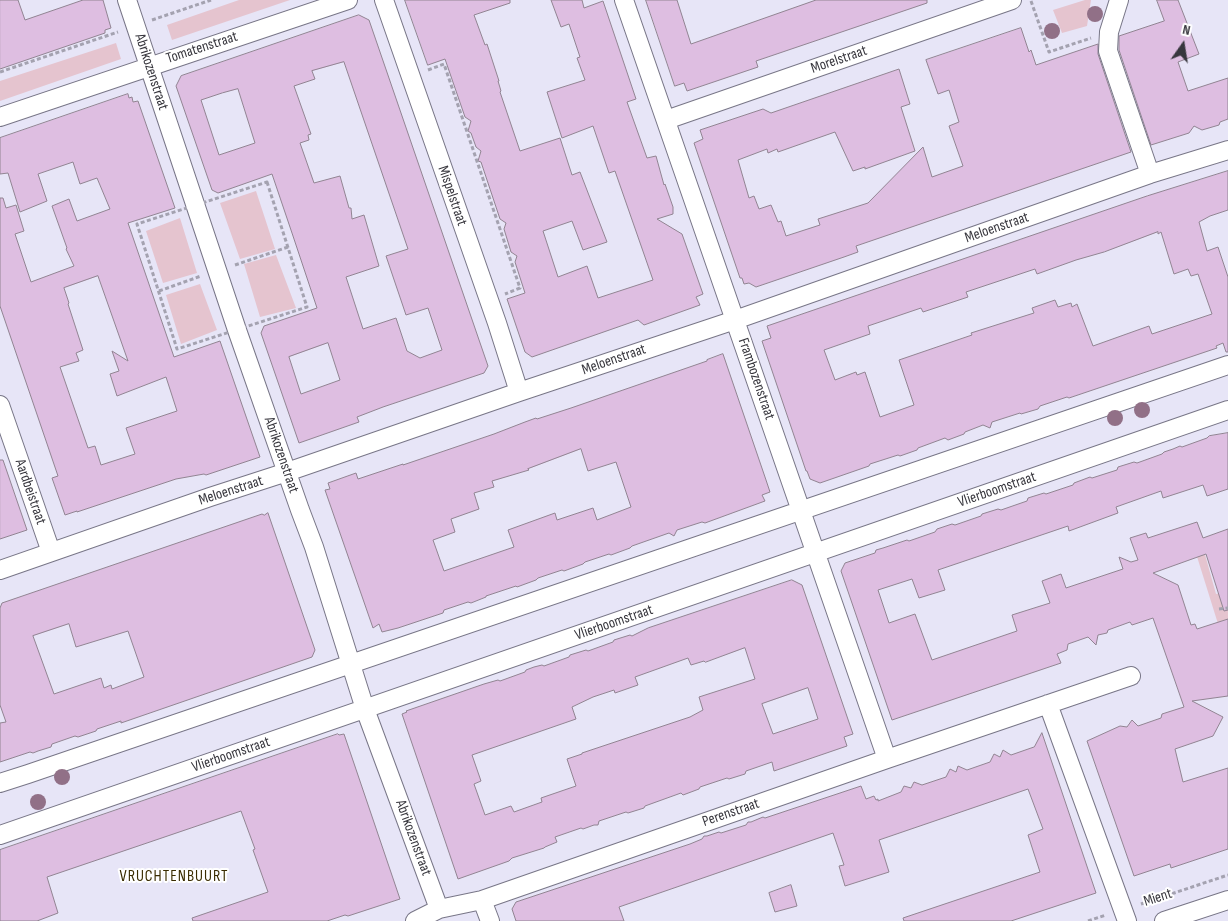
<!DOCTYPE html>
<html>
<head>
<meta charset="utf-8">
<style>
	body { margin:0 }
	#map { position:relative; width:1228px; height:921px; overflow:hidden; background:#e7e5f7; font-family:"Sofia Sans Condensed",sans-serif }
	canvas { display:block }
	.north { position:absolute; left:1158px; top:20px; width:50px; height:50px; -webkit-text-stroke:4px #fff; paint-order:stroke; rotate:13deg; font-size:14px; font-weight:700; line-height:20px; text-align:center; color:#37363d }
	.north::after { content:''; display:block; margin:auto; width:18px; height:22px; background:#37363d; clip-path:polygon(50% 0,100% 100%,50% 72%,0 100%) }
</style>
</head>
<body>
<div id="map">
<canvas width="1228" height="921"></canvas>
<div class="north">N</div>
</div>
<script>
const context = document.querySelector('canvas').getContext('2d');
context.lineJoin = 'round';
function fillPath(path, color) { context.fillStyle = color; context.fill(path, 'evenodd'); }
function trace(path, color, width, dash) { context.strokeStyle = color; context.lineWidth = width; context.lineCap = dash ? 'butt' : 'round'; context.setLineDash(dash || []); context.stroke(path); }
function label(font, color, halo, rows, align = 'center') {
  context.font = font + ' "Sofia Sans Condensed",sans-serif'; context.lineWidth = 4; context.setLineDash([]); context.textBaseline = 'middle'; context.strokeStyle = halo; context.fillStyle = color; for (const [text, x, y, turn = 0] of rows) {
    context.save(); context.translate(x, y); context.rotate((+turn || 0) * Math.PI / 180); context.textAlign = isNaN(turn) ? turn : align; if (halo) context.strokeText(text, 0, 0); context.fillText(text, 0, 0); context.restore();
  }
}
const green = new Path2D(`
	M239,0H290L172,40L167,25Z
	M1085,0H1091L1087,26L1062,33L1053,10Z
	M116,43L121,59L0,101V81Z
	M256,191L275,249L240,259L220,203Z
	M180,218L197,273L163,283L146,231Z
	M276,255L296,308L260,317L244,264Z
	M200,284L217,330L181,344L166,295Z
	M1194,547L1204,551L1216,594L1228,591V625L1219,627Z`);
const building = new Path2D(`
	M0,0H18L25,20L83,0H103L111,28L105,30V33L0,69Z
	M405,0H510V3L474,15L485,45L487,44L499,81H498L501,91L500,92L520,151L560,138L572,175L580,172L607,242L583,250L572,221L543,231L558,277L587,266L598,298L653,280L615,171L609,173L593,126L562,138L547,92L585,80L577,58L580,57L569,24L561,27L551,0H582L584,8L603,1L636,99L627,102L647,158L656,156L664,185L665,184L673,207V214L657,219L682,234L703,294L696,297L700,305L644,325L638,320L532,357L525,352L507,299L525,293L515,262L517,256L511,252L504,229L506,223L500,219L481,162L478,161L481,151L476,147L471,133L468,131L471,121L465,117L445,59L428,65Z
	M646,0H677L691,44L816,0H927V3L756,61L758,67L687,91L684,83L675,86Z
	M1157,0H1178L1199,54L1178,62L1188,91L1228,78V119L1220,122L1219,125L1202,130L1194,126L1189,133L1151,145L1119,50V36L1164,21Z
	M359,15L369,20L488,366L484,373L383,407L357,417L359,422L299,443L261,333L264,326L317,308L293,236L272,174L218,193L212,190L176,86L181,76ZM344,62L408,249L386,256L406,315L428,308L442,350L420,358L407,351L396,318L363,329L346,277L379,266L364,215L352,219L351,208H349L340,176L314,183L300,143L309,140L308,135L311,134L294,86L315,79L312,71ZM238,89L255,143L219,155L201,100L222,93ZM328,343L340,380L301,394L289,357Z
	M1021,28L1029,52L1031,50L1036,65L1098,44V54L1131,152L856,246L858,252L844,257L756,287L749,283L744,284L742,278H740L694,143L703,139L700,130L763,109L771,113L899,69L910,104L901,107L915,151L865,169V167L853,171L835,132L778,152L777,149L768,153L767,149L738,160L749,198L754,196L759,209L771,205L778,222L781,221L786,236L820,225L818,219L868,203L923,147L932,177L963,166L949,126L959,122L949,90L938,94L926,60Z
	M128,94L129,98L132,97L133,102L138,101L175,208L128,223L174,357L220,341L260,457L206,475L204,474L176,479L77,512V511L65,515L52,478L58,476L0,306V198H3L6,208L16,205L24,231L15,234L31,282L74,266L66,249L67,248L52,206L69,199L77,221L110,209L97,178L80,184L73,162L38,174L47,201L20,212L8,173L0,174V138ZM98,276L128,361L112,351L119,371L110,374L117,396L166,377L177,411L126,428L135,454L101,465L95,446L88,448L60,367L79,361L76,353L83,350L68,304L69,303L64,288Z
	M1228,171V210L1210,216L1199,222L1207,251L1218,247L1228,277V352H1226L1223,343L1216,346L1217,348L1069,398L1067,397L1040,406L1038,409L1021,414L1020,413L992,422L990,428L983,425L965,432L964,434L948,440L945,438L918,448L917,450L900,456L898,455L870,464L869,466L820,483L810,479L807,471H806L765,350L762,341L771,338L767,326L1147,196ZM1158,232V234L1161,232L1174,274L1188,269L1191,276L1198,274L1212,314L1152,334L1149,326L1093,346L1077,304L1072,307L1071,303L1058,307L1055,300L1032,308L1034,313L971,333L972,335L899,360L914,405L880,417L865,372L857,375L856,372L835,380L824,350L870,334L868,326L921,308L923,312L968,297L966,292L1035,269L1037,274L1076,260L1104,252Z
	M723,354L766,480L770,492L762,495L765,501L705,523L702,522L677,530L674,536L669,533L632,546L630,548L611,555L609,554L585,562L583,564L564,571L562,570L538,578L536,580L517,587L516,586L486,596V597L471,603L468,602L444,610L443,613L398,628L382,632L379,624L373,628L325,490L330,489L328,483L356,473L358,479L403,464V465L494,434L525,422L536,418L537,419L571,408L707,361V360ZM581,449L588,471L616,462L631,507L597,520L593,508L557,520L555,513L508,530L514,547L444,571L433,540L455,532L451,519L479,509L474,493L494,487L492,481L529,470L528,469Z
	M1228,433V489L1207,496L1203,485L1163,498L1161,491L1116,507L1118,513L1069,531L1068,526L938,570L945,590L919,598L912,579L878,590L889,623L915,614L932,660L1017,631L1012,615L1050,603L1042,581L1061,574L1066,588L1123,569L1119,557L1131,562L1138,560L1130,538L1146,533L1148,538L1197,522L1203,538L1228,529V610L1224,611L1206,554L1153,573L1178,585L1191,625L1195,624L1197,629L1228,619V696L1192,701L1223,717L1213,736L1175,749L1183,782L1228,768V849L1171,868L1170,864L1134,876L1087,741L1120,726L1127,727L1132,720L1138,726L1161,718L1162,714L1184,707L1153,618L1132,625L1130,622L1108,630L1107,633L1098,635L1096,645L1088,637L1068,644L1067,650L1057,654L1061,663L892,720L841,571L845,563L875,553L876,550L883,548L907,540L909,541L935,532L937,529L952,524L955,525L981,516L982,514L998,509L1001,510L1027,501L1028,498L1044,493L1046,494L1073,485L1074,483L1090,477L1092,478L1117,470L1118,467L1134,462L1137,463L1162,454L1164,452L1173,449L1180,446L1182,447L1207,438L1209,436Z
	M0,460H3L27,530L0,539Z
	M268,513L315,650L312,657L121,723V721L97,729L96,731L78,737L75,736L52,744L51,747L38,751L33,753L30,752L0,762V723L6,722L0,705V608L2,603L262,514L264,515ZM69,624L76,647L128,631L144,677L112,689L111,685L104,688L101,678L54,694L33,636Z
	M792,580L802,585L853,734L844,737L847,746L774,771L772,762L746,771L745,774L729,779L727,778L700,787L699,789L683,795L681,793L645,806L644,808L628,813L626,812L599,821L598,825H594L583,829L581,828L555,837L557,842L545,847L544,848L512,858L509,861L458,879L402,714L407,712L406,711L484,684L498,680L500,681L525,672L526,670L534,667L542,665L544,666L569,657L570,655L586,650L588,651L613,642L614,640L630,635L632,636L648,628ZM745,648L755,679L699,697L703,710L690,717L582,753V754L567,759L576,786L541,798L542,802L514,812L511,806L485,815L474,784L481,781L472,755L576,719L572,707L593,697L614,690L615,693L638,685L635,677L688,658L691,665L704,661L705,662ZM808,688L818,719L773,734L762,704Z
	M1042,733L1096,893L1011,921H904L903,918L1040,872L1028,835L1043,829L1028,789L879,840L889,872L845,886L839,866L844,865L833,833L619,907L624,921H516L512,909L516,902L690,844L702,839L704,836H707L719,832L721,833L746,825L748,822H751L763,817L765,818L861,786L866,799L874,796L876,800L878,799V801L901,792L904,786L911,788L914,782L922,785L946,777L950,769L956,772L958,766L967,770L990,762L994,754L1000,757L1003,750L1011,755L1034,747Z
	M338,734L339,735L344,734L400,899L348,916L345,915L327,921H193L192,918L268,892L253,850L255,849L241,811L47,877L58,913L37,921H0V850Z
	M791,885L797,906L775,912L769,893Z`);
const path = new Path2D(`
	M1031,1L1049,52L1091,38
	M152,20L211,0
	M428,70L444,64L520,288L505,294
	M0,72L118,32
	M267,182L307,307L177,349L137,224Z
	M235,265L288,247
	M159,291L201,276
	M1219,609L1228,608
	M1141,904L1228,875
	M1088,921L1106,915`);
const street = new Path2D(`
	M127,0L237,330L300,510L314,547L365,709L439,909
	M384,0L497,323L519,392
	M624,0L887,759
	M1119,0L1109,32L1108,51L1150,174
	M0,117L348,0
	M666,120L1012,0
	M0,405L51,552
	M0,570L210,497L287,472L519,392L735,320L1150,174L1228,150
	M1048,704L1127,921
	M0,783L28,774L1228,365
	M0,835L1228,410
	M482,900L490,921
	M415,921L439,909L482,900L887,759L1131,676
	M1164,921L1228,900`);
const trees = [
	[1095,14],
	[1052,31],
	[1142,410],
	[1115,418],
	[62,777],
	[38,802]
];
const streetNames = [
	["Tomatenstraat",202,48,-18],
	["Morelstraat",839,60,-19],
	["Abrikozenstraat",151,72,72],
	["Mispelstraat",452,196,71],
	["Meloenstraat",997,228,-19],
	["Meloenstraat",614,360,-19],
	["Frambozenstraat",756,379,71],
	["Abrikozenstraat",281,455,71],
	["Vlierboomstraat",997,490,-19],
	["Meloenstraat",231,491,-18],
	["Aardbeistraat",30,492,71],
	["Vlierboomstraat",614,623,-19],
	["Vlierboomstraat",231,755,-19],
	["Perenstraat",731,813,-19],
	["Abrikozenstraat",413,838,70],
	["Mient",1158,898,-18]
];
const neighbourhoodNames = [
	["VRUCHTENBUURT",174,877]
];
fillPath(green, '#e5c4cf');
fillPath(building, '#debee1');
trace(building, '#918492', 1);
trace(street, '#787687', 20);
trace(path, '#a4a2b0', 3, [4, 2.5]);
trace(street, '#fff', 18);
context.fillStyle = '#917087';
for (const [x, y] of trees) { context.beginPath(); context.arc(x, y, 8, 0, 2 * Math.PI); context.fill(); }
label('15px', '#37363d', '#fff', streetNames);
context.letterSpacing = '1px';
label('16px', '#392b01', '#fff', neighbourhoodNames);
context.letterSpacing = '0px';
</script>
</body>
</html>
